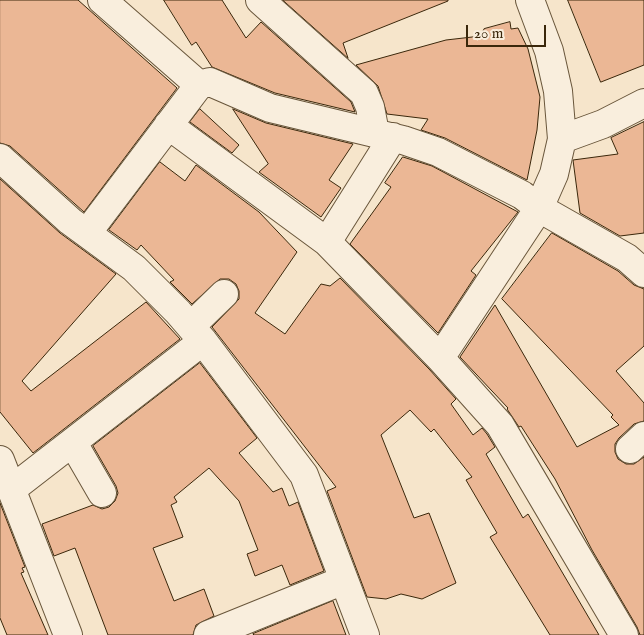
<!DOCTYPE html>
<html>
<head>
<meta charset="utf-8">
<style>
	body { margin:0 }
	#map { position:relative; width:644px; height:635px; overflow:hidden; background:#f6e5cb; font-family:"IM FELL English",serif }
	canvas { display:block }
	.scale { position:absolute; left:466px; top:25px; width:80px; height:22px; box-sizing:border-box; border:2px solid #3a270b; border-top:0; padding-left:6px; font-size:15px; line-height:18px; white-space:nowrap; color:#3a270b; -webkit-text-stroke:4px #f9eedd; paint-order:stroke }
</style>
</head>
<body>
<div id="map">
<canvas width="644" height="635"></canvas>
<div class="scale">20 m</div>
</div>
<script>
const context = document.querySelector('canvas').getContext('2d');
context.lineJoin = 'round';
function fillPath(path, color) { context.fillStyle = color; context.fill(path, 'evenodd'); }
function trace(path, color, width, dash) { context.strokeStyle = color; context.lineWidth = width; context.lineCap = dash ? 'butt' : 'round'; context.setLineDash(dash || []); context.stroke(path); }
const building = new Path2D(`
	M0,0H78L177,88L84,212L10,146L0,143Z
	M164,0H222L246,38L261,22L351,102L355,112L275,93L212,67L196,42L192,45Z
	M283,0H448V1L343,43L348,58Z
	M568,0H644V65L601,82Z
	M510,22L511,29L518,28L528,49L540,97L537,130L527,180L445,138L421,130L428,119L387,114L378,86L356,65L446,40L481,36L484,29Z
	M200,109L239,145L232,153L190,122Z
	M233,109L266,123L353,144L329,180L341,188L321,217L259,172L268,164Z
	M644,122V233L620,236L580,213L573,160L618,154L611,138Z
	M403,157L432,166L518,212L471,271L476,275L438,333L350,244L391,187L385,183Z
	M160,162L185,181L196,165L259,212L297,252L255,313L285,334L321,284L330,286L340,278L429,369L456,399L451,404L473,435L482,428L487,434L495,447L486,454L523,518L528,514L599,635H550L490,537L497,533L466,480L472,477L434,429L431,432L410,410L381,435L414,518L429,513L456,583L422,599L401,594L386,599L367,597L327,491L336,487L212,327L239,299V291L236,284L229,279H220L192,304L170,282L174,280L141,245L137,250L109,230Z
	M0,179L60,233L116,274L22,381L31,391L146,302L180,339L33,453L0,412Z
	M552,233L618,271L634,285L644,289V346L616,371L644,403V421L634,424L619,438L615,444V452L618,459L626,464H634L644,457V635H640L637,627L592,550L555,479L521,426L519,427L507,409L508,408L460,357L495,305L577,447L619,425L611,417L613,415L502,299Z
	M200,363L257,438L239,453L273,492L282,488L289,506L298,502L324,571L290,585L282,565L255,576L247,554L258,550L239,501L209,468L174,497L177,502L171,505L183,537L153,548L174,601L204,589L214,616L196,625L193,635H108L75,548L54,556L42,524L93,505L102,509L109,507L115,501L118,493L116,486L93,446Z
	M0,503L25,567L22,568L24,572L21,573L48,635H7L0,618Z
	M333,601L346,635H254L253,634Z`);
const minor = new Path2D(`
	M102,0L199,85
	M260,0L364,93L370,107L375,133
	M168,125L327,242L440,358L500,425L624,635
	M562,139L603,124L644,103
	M0,158L70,221L134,268L178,312L203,341L304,475L365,635
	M87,233L199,85L210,82L270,108L403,140L438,152L522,195L539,208L627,258L644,273
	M327,242L393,137
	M191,326L224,294
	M440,358L539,208L554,174L562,139L558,91L549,51L530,0
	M73,443L102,493
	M630,449L644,436
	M0,460L68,635
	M12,489L203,341
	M208,635L344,580`);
fillPath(building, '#ebb795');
trace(building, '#3a270b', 1);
trace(minor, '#69563b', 30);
trace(minor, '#f9eedd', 28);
</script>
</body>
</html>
